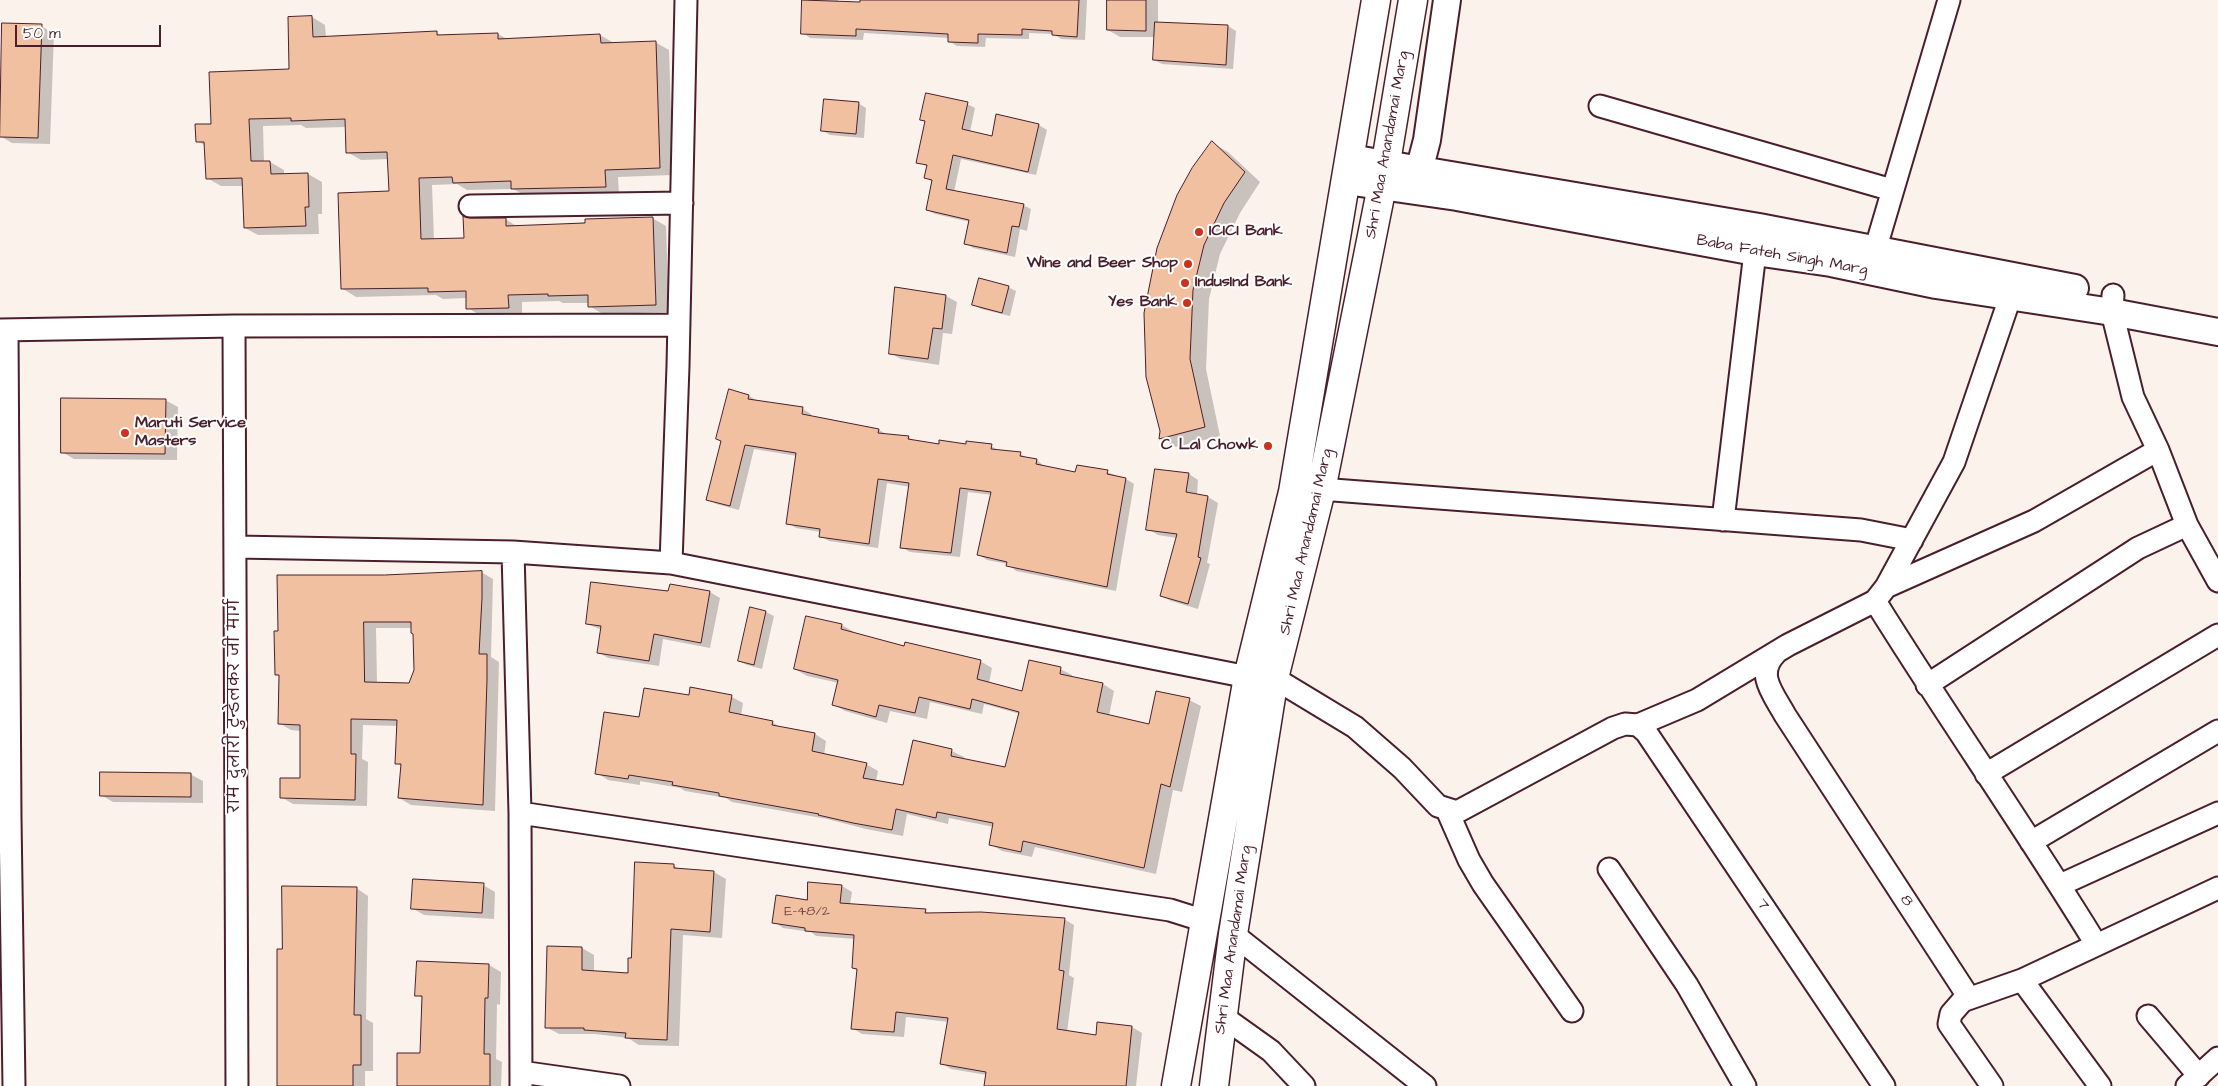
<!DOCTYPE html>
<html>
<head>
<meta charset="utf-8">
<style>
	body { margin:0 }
	#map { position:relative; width:2218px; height:1086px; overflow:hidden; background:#fcf2ec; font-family:"Architects Daughter",sans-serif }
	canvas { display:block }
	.scale { position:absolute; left:15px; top:25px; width:146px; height:22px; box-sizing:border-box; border:2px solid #4a1f2b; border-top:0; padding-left:6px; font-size:15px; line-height:18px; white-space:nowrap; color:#4a1f2b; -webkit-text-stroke:4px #fff; paint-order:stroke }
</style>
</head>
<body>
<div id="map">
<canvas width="2218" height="1086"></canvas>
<div class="scale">50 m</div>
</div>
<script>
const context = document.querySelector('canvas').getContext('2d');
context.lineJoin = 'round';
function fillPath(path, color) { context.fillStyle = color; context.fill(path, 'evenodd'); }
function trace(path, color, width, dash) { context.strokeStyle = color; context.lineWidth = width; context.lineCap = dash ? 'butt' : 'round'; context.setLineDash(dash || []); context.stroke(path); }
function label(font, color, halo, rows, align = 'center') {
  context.font = font + ' "Architects Daughter","Playpen Sans Deva",sans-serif'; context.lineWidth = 4; context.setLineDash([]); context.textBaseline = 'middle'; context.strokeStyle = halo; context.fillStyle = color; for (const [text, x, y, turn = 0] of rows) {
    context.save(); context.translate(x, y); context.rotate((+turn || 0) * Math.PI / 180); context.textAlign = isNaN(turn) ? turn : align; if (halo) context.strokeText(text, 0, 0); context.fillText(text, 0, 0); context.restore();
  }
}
const shadow = new Path2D(`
	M803,0H838V3L861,4V0H1087L1085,40L1061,39L1053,34L1029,33V39L986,38L985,47L957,46L949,41L950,38L864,33L863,40L810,38L803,33Z
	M1109,0H1158V24L1228,26L1236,31L1233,69L1162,64L1154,60L1155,37H1120L1108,30Z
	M312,17L325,25L326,37L437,33L442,36L498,34L507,39L600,35L614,43L655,42L669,50L673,175L618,177L619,195L526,196L513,189L467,190L457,184L432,185L434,240L465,239L505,219L518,227L652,218L666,226L669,312L603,314L589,306V303H563L559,301L522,302V315L481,316L468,308L467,298L443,299L436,295L356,297L343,289L390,192L389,159L361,160L347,152L346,127L306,128L301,125L263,126L264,162H270L284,170V175L308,174L322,182V214H318L319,234L258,235L245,228L244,186H221L207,178L206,146L197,141L212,125L291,71Z
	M4,24L41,26L54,33L50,144L12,143L0,136Z
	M858,103L866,108L864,138L830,135L823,131Z
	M967,104L975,108L970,132L993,137L997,116L1039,125L1047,130L1036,175L961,159L954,192L1023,205L1031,209L1027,231L1020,229L1015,257L973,248L966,243L970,222L935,214L927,210L933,182L926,178L928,167L918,162L926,122L922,119Z
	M1212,143L1228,152L1260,182L1240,213L1220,254L1209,299L1206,369L1220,436L1176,447L1160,438Z
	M1008,287L1016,291L1010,316L981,309L973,304Z
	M896,289L946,296L957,302L952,334L943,333L939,365L901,359L890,353Z
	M730,391L749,396L758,401L803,409L811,414V417L879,430L888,435L908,437L916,442L940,445L991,446L1000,451L1020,454L1030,459L1037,460L1045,467L1076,474L1107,472L1126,479L1134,484L1116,591L1016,571L1008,564L987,560L979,555L992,495L968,492L960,557L910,552L901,547L910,487L887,483L878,548L829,541L820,536L821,532L796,528L788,523L797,456L754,449L739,510L716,504L708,499L723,441Z
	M165,400L178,407L177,460L74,459L62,452Z
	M1189,474L1198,480L1197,495L1208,497L1218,503L1207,563L1210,564L1198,609L1171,601L1161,596L1177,538L1158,535L1148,529Z
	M481,572L493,579L491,657L499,662L495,811L411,805L399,798L402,766L397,763L398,726L363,725L362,759L368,762L367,806L293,804L281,797L301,780V731L291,730L279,723L281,677L276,674L384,576ZM376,628H412L415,634V685L377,683Z
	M671,585L710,592L720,598L710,648L663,639L659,666L608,658L598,652L602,630L587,624L669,593Z
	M751,609L766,612L774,616L762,669L747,665L739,661Z
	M807,617L842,625L854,632L853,634L905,647L980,661L992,668L989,683L1023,693L1060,669L1072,675V678L1103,684L1114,691L1109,716L1150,726L1189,700L1201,706L1182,792L1173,790L1156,874L1035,847L1032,857L1002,851L990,844L994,827L949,818L948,824L907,814L903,836L866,829L827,819L732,802L726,798L685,791L680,788L640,781V785L608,780L597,773L641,719L690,697H732L743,703L741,716L772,722L782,728L815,734L826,741L824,755L866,764L878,771L876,781L903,786L914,741L952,751L964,757L963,760L1006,769L1020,714L984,704L982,714L930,702L927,719L890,711L887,723L845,711L833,704L839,683L807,676L795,669Z
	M190,774L203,781V803L113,802L101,795Z
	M636,864L674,866L681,870L714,872L726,879L722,938L683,935L679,1046L639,1045L628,1038L595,1034H559L546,1027L582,948L594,955V972L629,974L632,959Z
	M483,885L495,892L494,919L424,915L412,908Z
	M842,886L852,892L850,905L925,911L931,914L1064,919L1074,925L1069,975L1074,978L1067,1032L1097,1036L1099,1023L1132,1027L1142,1033L1136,1086H985L987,1075L951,1069L941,1063L949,1022L906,1017L904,1037L862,1034L852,1028L858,970L854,967L855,939L816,936L811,932L783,928L774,922L808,901Z
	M356,888L368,896L366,1019L373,1023V1071H365V1086H277L278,950H283Z
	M489,965L501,972L500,1005L497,1004L496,1059L502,1062L501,1086H398L421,1054L423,998L417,995Z`);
const building = new Path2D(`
	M802,0L860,2V0H1079L1077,37L1052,35V31L1022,29V35L978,34V43L948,42V34L856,29V36L801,34Z
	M1107,0H1146V31L1107,30Z
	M312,16L313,37L437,31V35L498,33V39L600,34L601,43L656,41L660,168L605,170L606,187L511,189V181L453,183L452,177L419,178L421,239L464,238L463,216L470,218H506V226L585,223V219L653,217L656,305L588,307V295L548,296V294L508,295L509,308L466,309V291L428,292V288L341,289L338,193L389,191L387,152L346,153L345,119L291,121V118L249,119L251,161H270L271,174L308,173L309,207H305L306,226L244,228L242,178L206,179L204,142H196L195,124H211L209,72L289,69L288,17Z
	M1155,22L1228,25L1226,65L1153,60Z
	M2,23L42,24L38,138L0,137Z
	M926,93L968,102L962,129L992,136L996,114L1039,124L1028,172L953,155L946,189L1024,204L1019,227L1012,226L1007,253L964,244L969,220L926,210L932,180L924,178L927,165L916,163L925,121L920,120Z
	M824,99L859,102L856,134L821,131Z
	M1212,141L1245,172L1224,203L1204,245L1193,290L1190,359L1205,427L1159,439L1160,431L1146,377L1144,313L1157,248L1177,195L1192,168Z
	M979,278L1009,286L1002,313L972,305Z
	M895,287L946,295L942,329L933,328L928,359L889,354Z
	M729,389L749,395L748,399L803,407L802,414L879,429L878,433L909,436L908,439L939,444V440L966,444V441L992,444L991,449L1021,452L1020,456L1037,459L1036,464L1075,472L1077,465L1108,470L1107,474L1126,478L1107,587L1006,566L1007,562L977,555L991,492L960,488L951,553L900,548L909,483L878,479L869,544L819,537L820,529L786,524L796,453L745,445L730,506L706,500L721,441L716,439Z
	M61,398L166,399L165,454L61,453Z
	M1155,469L1189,473L1186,492L1208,496L1198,557L1201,558L1188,604L1160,596L1177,534L1146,530Z
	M482,571V598L479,654H487V680L483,805L398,798L401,764H395L397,720L351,719V754H356L355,800L280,798V778H300V725L278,724L279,675H275L274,631H278L277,575H384ZM364,622H411V633L413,634L414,670L409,683L365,682Z
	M591,582L668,591L670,584L710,591L701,643L654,634L649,661L597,653L601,626L586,624Z
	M750,607L766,611L754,665L738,661Z
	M806,616L842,624L841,629L904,646L905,642L981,660L977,679L1022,691L1029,660L1061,667L1060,674L1103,683L1097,712L1149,724L1156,691L1190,698L1170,787L1161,784L1144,868L1023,841L1021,852L989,845L993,823L937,812L936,818L896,809L892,830L853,823L818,815L819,814L719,796V793L672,785L673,782L629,775L628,779L595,774L604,712L639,717L644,688L689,695L690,687L732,695L729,712L773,721L772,725L815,733L812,751L867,763L863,778L903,785L913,740L952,749L951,756L1005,767L1019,712L972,699L970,709L919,697L915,713L879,705L876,717L832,705L838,680L794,669Z
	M100,772L191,773V797L100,796Z
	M635,862L674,864V868L714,871L710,932L671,929L667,1040L625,1038L626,1033L584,1030V1028H545L547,946L582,947V970L628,973V958H631Z
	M413,879L484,883L482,913L411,909Z
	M808,882L842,885L840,903L926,909L925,913L981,912L1065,918L1059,970L1064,971L1057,1029L1096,1035L1097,1022L1132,1026L1126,1086H984L986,1072L940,1064L948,1018L896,1012L894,1032L851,1029L857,969L852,968L854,935L805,931V928L772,923L776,895L807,900Z
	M282,886L357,887L354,1015H361V1065H353V1086H277V949H282Z
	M417,961L489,964L488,998H485L484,1054H490V1086H397V1053H420L422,996H415Z`);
const minor = new Path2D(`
	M1600,106L1892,190
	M470,206L682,203
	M1871,264L1949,0
	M2113,295L2112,312L2133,397L2158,450L2187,525L2218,581
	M234,326L237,1086
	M0,330L234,326L679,325
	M7,330L10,817L14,1086
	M1307,488L1861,530L1912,540
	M1723,520L1755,252
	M236,547L513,552L671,563L1248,677
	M513,552L520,813L521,1086
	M671,563L678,366L686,0
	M1886,587L2034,521L2158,450
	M1875,601C1947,717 2025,828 2096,944
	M1776,653C1755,674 1773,693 1785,715L1964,990L1965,998L1951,1014L1949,1024L1992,1086
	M1274,678L1355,727L1402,768L1438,806L1457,812L1613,728L1625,724L1638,725L1697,700L1788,645L1875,601L1886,587L1954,462L2015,283
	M1927,685L2138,548L2187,525
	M1638,725L1646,732L1884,1086
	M1986,774L2218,635
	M1447,810L1469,860L1483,884L1572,1011
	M520,813L1170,910L1205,921
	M2031,842L2218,731
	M1609,869L1687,985L1745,1086
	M2060,885L2218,813
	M1233,934L1425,1086
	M2022,980L2100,1086
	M1962,1001L2022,980L2218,888
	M1222,1016L1271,1051L1304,1086
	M2148,1016L2199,1076
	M521,1072L619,1086
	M2187,1086L2218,1058`);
const tertiary = new Path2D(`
	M1350,158L1759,227L2075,288
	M1346,181L1457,197L1755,252L1831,263L1936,285L2112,312L2218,332
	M1415,186L1427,140L1447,0`);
const secondary = new Path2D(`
	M1176,1086L1248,677L1293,492L1376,0
	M1214,1086L1233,934L1274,678L1321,490L1382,186L1413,0`);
const markers = [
	[1199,232,5,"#c8321e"],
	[1188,264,5,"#c8321e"],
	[1185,283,5,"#c8321e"],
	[1187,303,5,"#c8321e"],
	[125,433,5,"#c8321e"],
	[1268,446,5,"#c8321e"]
];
const numberNames = [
	["E-48/2",807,912]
];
const streetNames = [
	["Shri Maa Anandamai Marg",1388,145,-80],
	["Baba Fateh Singh Marg",1782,256,10],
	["Shri Maa Anandamai Marg",1307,542,-77],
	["राम दुलारी टुन्डेलकर जी मार्ग",236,706,-90],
	["8",1906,901,57],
	["7",1762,905,56],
	["Shri Maa Anandamai Marg",1234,940,-82]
];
const poiNames = [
	["ICICI Bank",1209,232],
	["Wine and Beer Shop",1178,264,"right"],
	["IndusInd Bank",1195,283],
	["Yes Bank",1177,303,"right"],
	["Maruti Service",135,424],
	["Masters",135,442],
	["C Lal Chowk",1258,446,"right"]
];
fillPath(shadow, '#0003');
fillPath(building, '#f0c0a0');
trace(building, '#4a1f2b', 1);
trace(minor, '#4a1f2b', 25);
trace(tertiary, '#4a1f2b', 30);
trace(secondary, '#4a1f2b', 31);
trace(minor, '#fff', 21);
trace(tertiary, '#fff', 26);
trace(secondary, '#fff', 28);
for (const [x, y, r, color] of markers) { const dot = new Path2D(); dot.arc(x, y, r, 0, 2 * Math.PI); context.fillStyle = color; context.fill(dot); trace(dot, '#fff', 2); }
label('14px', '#744748', null, numberNames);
label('16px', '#4a1f2b', '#fff', streetNames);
label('bold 16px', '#4a1f2b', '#fff', poiNames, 'left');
</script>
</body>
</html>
